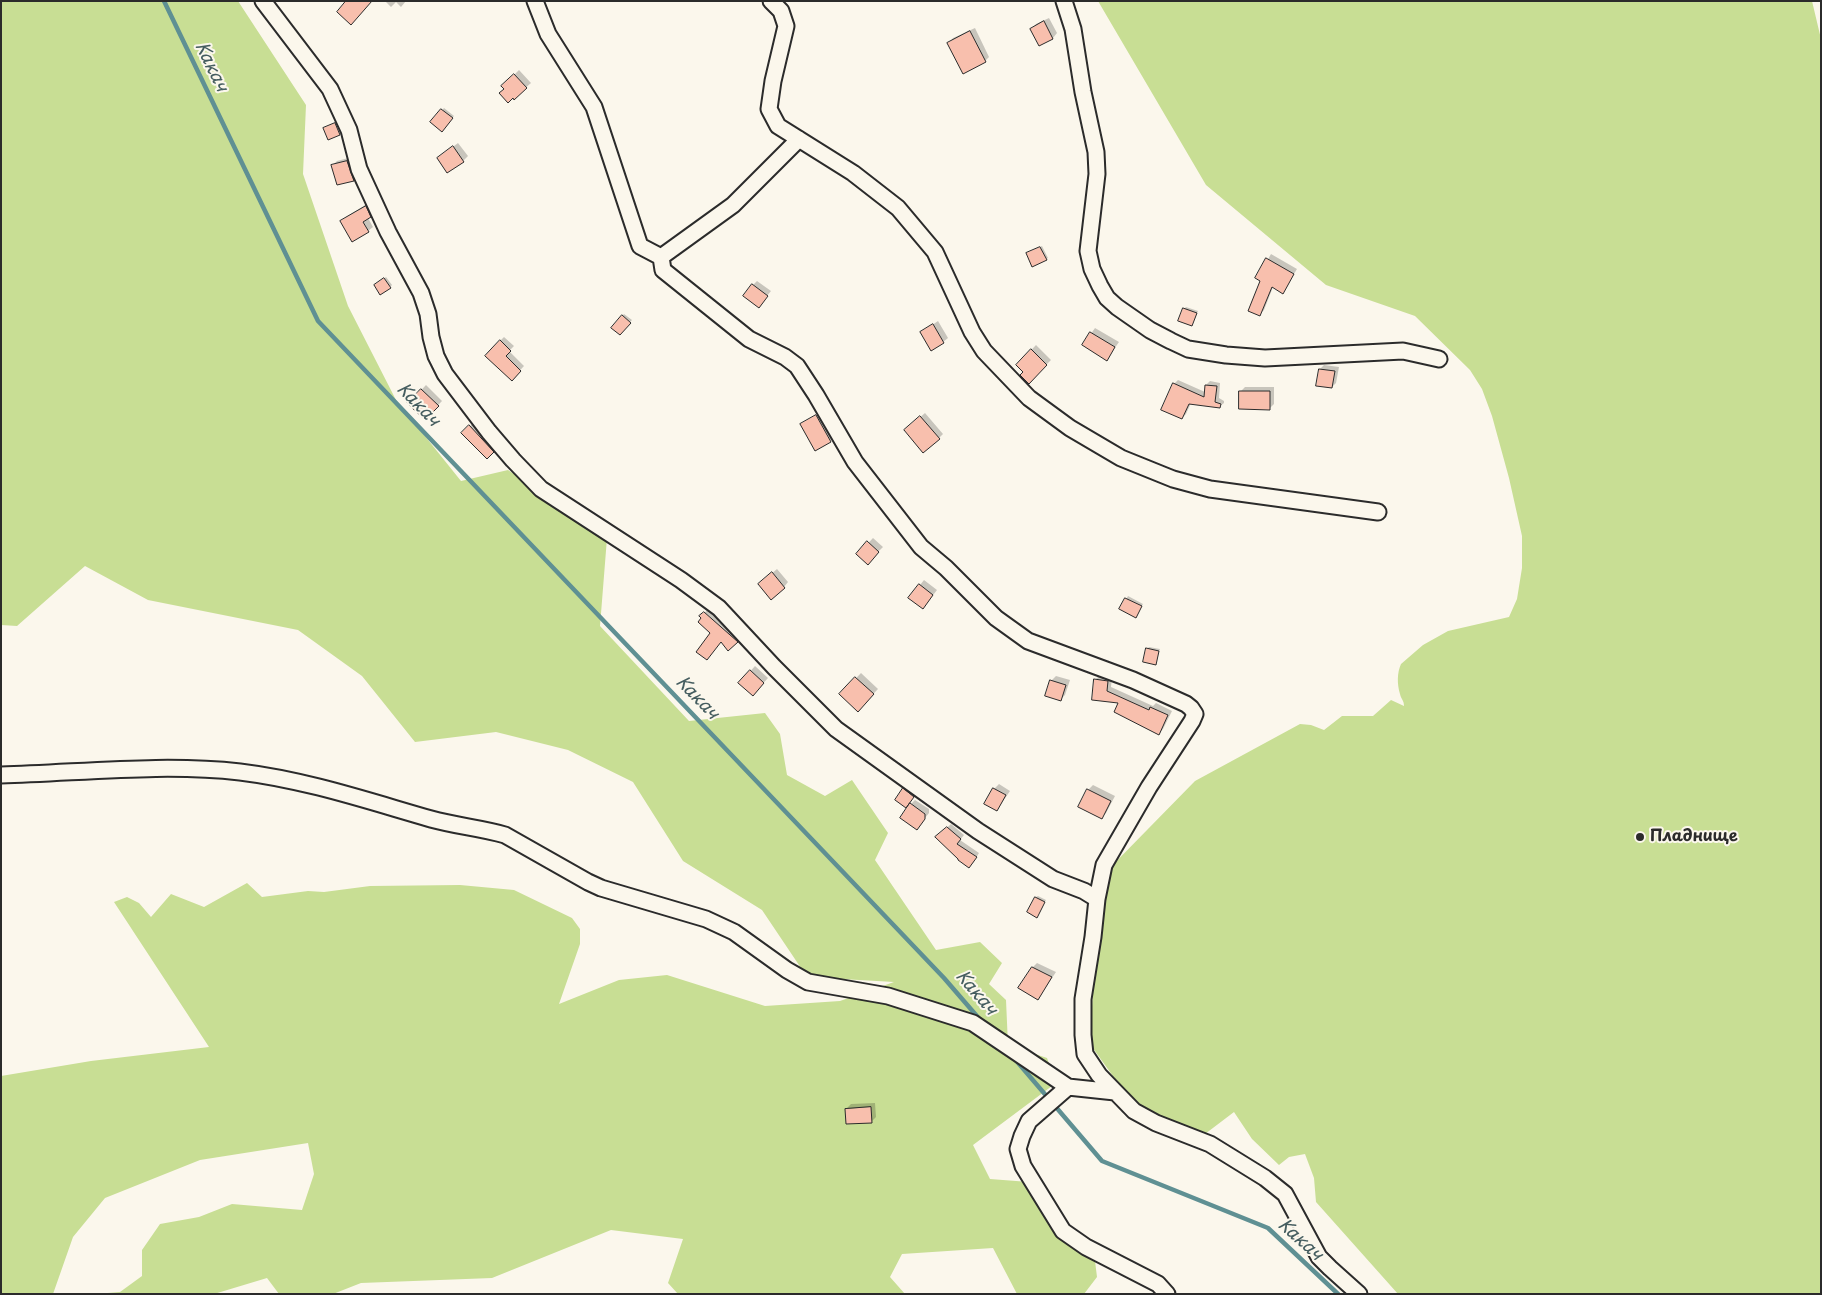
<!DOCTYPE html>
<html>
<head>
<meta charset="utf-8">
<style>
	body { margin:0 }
	#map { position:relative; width:1822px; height:1295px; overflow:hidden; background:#fbf7ec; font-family:"Playpen Sans",sans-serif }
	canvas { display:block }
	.frame { position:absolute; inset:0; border:2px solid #2b2b2b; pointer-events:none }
</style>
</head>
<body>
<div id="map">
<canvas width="1822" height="1295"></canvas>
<div class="frame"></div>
</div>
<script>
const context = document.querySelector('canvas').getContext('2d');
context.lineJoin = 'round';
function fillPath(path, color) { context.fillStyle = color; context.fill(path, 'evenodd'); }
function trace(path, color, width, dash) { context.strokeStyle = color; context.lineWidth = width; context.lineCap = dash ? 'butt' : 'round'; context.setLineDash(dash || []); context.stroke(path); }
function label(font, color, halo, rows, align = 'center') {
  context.font = font + ' "Playpen Sans",sans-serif'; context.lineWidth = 4; context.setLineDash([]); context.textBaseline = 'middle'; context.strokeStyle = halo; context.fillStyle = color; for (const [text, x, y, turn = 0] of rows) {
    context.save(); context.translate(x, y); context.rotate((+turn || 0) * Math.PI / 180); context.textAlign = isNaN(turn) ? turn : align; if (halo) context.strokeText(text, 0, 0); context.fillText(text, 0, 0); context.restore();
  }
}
const green = new Path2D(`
	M1,1H238L306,105L303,174L348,306L396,400L461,481L508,470L607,538L600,626L689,721L765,713L780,734L787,775L825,796L852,780L888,833L875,860L936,950L980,942L1002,963L989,984L1006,1000L1008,1045L1047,1058L1056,1083L973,1145L990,1179L1029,1182L1059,1236L1095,1261L1097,1277L1084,1294H1017L993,1248L902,1254L890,1277L905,1294H678L668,1283L683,1239L611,1230L492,1278L361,1283L333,1294H279L267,1278L214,1294H95L120,1292L142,1276V1250L160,1224L199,1217L232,1204L302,1210L314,1174L308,1143L200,1160L105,1198L73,1237L53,1294H1V1076L91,1061L209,1047L114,902L127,897L139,903L151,917L171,894L204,907L247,883L262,897L308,891L324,892L370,886L460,885L514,890L572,918L580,929V944L559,1004L619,980L667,975L765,1006L840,1001L894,982L807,977L762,910L683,861L633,782L568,750L496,732L415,742L362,676L298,630L148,600L85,566L17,626L1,625Z
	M1098,1H1812L1821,39V1294H1398L1316,1202L1314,1178L1305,1154L1289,1157L1279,1165L1252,1139L1234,1112L1205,1134L1163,1121L1130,1100L1090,1044L1099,879L1195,781L1300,724L1311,725L1324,730L1342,716H1373L1391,700L1404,706C1404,700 1401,699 1400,694C1397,684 1397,673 1401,664L1423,645L1448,631L1509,617L1517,599L1522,568V536L1509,478L1492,416L1482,389L1470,370L1415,316L1326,285L1206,185Z`);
const shadow = new Path2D(`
	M385,1H406L401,7L396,2L391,7Z
	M1049,18L1057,33L1053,38L1039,44L1032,29L1036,24Z
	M975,28L989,57L985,61L949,43L953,38Z
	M519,70L531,83L514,98L503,86Z
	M444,108L454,116L442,130L432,122Z
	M337,122L341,132L339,134L326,127Z
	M458,143L468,156L463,161L438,158Z
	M352,157L358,175L353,179L333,165L337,161Z
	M370,202L375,212L368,218L373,227L368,231L342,221L346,217Z
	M1042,246L1048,258L1046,259L1027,253Z
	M1271,254L1297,269L1283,292L1273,287L1264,310L1260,314L1262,280L1257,278Z
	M386,277L392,285L390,287L377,284Z
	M757,281L771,291L763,301L753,285Z
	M1186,307L1198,311L1192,325L1184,309Z
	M624,314L632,320L620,334L613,328Z
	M938,321L948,338L943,342L922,332Z
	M1095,328L1119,342L1107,359L1083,345Z
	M504,337L514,346L509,351L524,366L512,379L486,355Z
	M1036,345L1051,360L1029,382L1024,372L1017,365Z
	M1324,365L1339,367L1336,383L1332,387L1320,369Z
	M1178,380L1205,392L1206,385L1210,381L1220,383L1219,398L1224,401V403L1220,406L1191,403L1186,414L1182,418L1174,384Z
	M426,385L442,401L425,419L409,403Z
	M1245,387H1274V404L1270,408L1240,392Z
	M821,412L835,437L816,450L802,425Z
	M925,413L943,434L939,438L910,426Z
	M474,422L496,447L487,457L463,433Z
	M873,538L883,547L867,563L858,554Z
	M777,569L788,582L784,587L764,580Z
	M924,580L937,590L927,603L920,585Z
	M1128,596L1143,604L1136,616L1121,609Z
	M708,609L741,638L728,649L712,633L701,617Z
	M1149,647L1160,649L1155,663L1147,649Z
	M755,666L768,678L757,690L740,683Z
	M861,673L878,689L858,710L841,694Z
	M1100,675L1112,677L1111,687L1153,706L1156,703L1172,711L1163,729L1159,734L1120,702L1093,699L1096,679Z
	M1056,676L1070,680L1065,695L1061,699L1047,695L1052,680Z
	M999,784L1010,791L997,810L994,789Z
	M1093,785L1115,796L1106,813L1102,817L1088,790Z
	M905,787L915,794L908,804L904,789Z
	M915,800L929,809V813L917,828L911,804Z
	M951,824L964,835L960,840L979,853L973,863L937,837Z
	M1038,896L1046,900L1037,916L1036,897Z
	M1037,963L1056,972L1038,999L1033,967Z
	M875,1103L876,1117L871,1122L846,1109L851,1104Z`);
const stream = new Path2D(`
	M164,1L318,321L944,978L982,1022
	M1014,1058L1102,1161L1268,1228L1338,1294`);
const building = new Path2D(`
	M346,1H372L351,25L337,12Z
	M1044,21L1053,39L1039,46L1030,29Z
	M970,31L986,62L963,74L947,43Z
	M514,74L527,88L514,100L513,98L508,103L499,93L504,89L501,86Z
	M441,109L453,118L442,132L430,122Z
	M335,123L340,135L328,140L323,128Z
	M453,146L464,162L447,173L437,158Z
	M347,161L354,181L337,185L331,165Z
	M366,206L371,217L363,222L369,232L352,242L340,221Z
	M1040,247L1047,260L1032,267L1026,253Z
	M1266,258L1294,274L1283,294L1272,287L1260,316L1248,311L1260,281L1255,278Z
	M384,278L391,288L380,295L374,285Z
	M752,284L768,296L759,308L743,296Z
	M1183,308L1197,313L1192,326L1178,321Z
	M622,315L631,323L620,335L611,328Z
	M933,324L944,343L931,351L920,332Z
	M1090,332L1115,347L1107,361L1082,345Z
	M500,340L511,351L506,356L521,371L512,381L485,356Z
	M1031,349L1047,365L1029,384L1020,375L1023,372L1016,365Z
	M1319,369L1335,371L1332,388L1316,386Z
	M1173,383L1204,397L1205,385L1217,386L1215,402L1221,404L1220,408L1189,404L1182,419L1161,410Z
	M421,389L439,406L425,420L407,403Z
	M1239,391H1270V410L1239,409Z
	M816,415L831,442L815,451L800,424Z
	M920,416L940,439L923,453L904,430Z
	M469,425L494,452L487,459L461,433Z
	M867,541L879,552L868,565L856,554Z
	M772,572L785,588L771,600L758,584Z
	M919,584L933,595L923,609L908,598Z
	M1125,598L1142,606L1136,618L1119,609Z
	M704,612L738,642L728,651L721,642L707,660L696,652L710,633L698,622L701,618L699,616Z
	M1146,648L1159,651L1156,665L1143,662Z
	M750,670L764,683L753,696L738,683Z
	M855,677L874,694L858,712L839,694Z
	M1094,679L1108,681L1107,691L1149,710L1150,707L1168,715L1159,735L1114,712L1118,703L1092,700Z
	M1050,680L1066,685L1061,701L1045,696Z
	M903,788L914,797L906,808L895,800Z
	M993,788L1006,795L997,811L984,804Z
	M1087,789L1111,801L1102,819L1078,807Z
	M910,803L925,814V819L917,830L900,818Z
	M947,827L961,839L957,844L977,857L969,868L958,860V859L935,837Z
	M1035,897L1045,902L1037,918L1027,912Z
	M1032,967L1052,977L1038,1000L1018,988Z
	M871,1107L872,1123L846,1124L845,1109Z`);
const street = new Path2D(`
	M263,1L330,89L349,130L359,169L388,232L421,293L428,314L431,337L436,356L445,374L489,432L513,460L541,489L681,580L719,608L774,667L836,729L978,831L1053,879L1084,891L1097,899L1093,937L1083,999V1035L1085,1054L1099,1075L1134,1111L1156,1123L1210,1144L1265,1178L1285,1194L1319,1257L1330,1268L1359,1294
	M535,1L548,34L594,107L640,246L661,257L663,270L749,339L785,357L797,366L816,395L855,462L921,547L946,568L996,618L1028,641L1133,680L1186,704L1191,708L1195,714L1192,721L1149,787L1104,865L1097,899
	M771,1L781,11L786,26L773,81L769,109L778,126L853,173L898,208L935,252L972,332L984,351L1029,398L1070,428L1121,458L1173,479L1210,489L1378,512
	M1064,1L1073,29L1083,92L1096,152L1097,174L1088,251L1092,269L1100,286L1107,298L1117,307L1150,330L1171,341L1188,349L1226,355L1265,358L1403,351L1439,359
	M661,257L733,205L799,139
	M1,775C80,773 161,763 240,772C306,780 368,801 431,819C456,826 481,828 505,835L588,882L601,888L706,919L734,932L787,970L808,982L888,996L973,1023L1068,1087
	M1115,1092L1068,1087L1029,1121L1022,1136L1018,1149L1023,1166L1063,1231L1086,1247L1158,1284L1167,1294`);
const markers = [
	[1640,837,5,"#2b2b2b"]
];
const poiNames = [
	["Пладнище",1650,837]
];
const waterNames = [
	["Какач",211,67,64],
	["Какач",418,405,46],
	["Какач",697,698,46],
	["Какач",976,993,49],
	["Какач",1300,1240,42]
];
fillPath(green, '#c8de94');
fillPath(shadow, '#0003');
trace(stream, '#5f9093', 4.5);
fillPath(building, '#f8bfad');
trace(building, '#2b2b2b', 1);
trace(street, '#2b2b2b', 19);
trace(street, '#fbf7ec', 15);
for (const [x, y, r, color] of markers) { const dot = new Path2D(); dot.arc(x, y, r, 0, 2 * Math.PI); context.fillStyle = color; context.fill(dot); trace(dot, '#fbf7ec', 2); }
label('bold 16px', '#2b2b2b', '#fbf7ec', poiNames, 'left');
label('italic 18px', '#455d5f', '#fbf7ec', waterNames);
</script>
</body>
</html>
